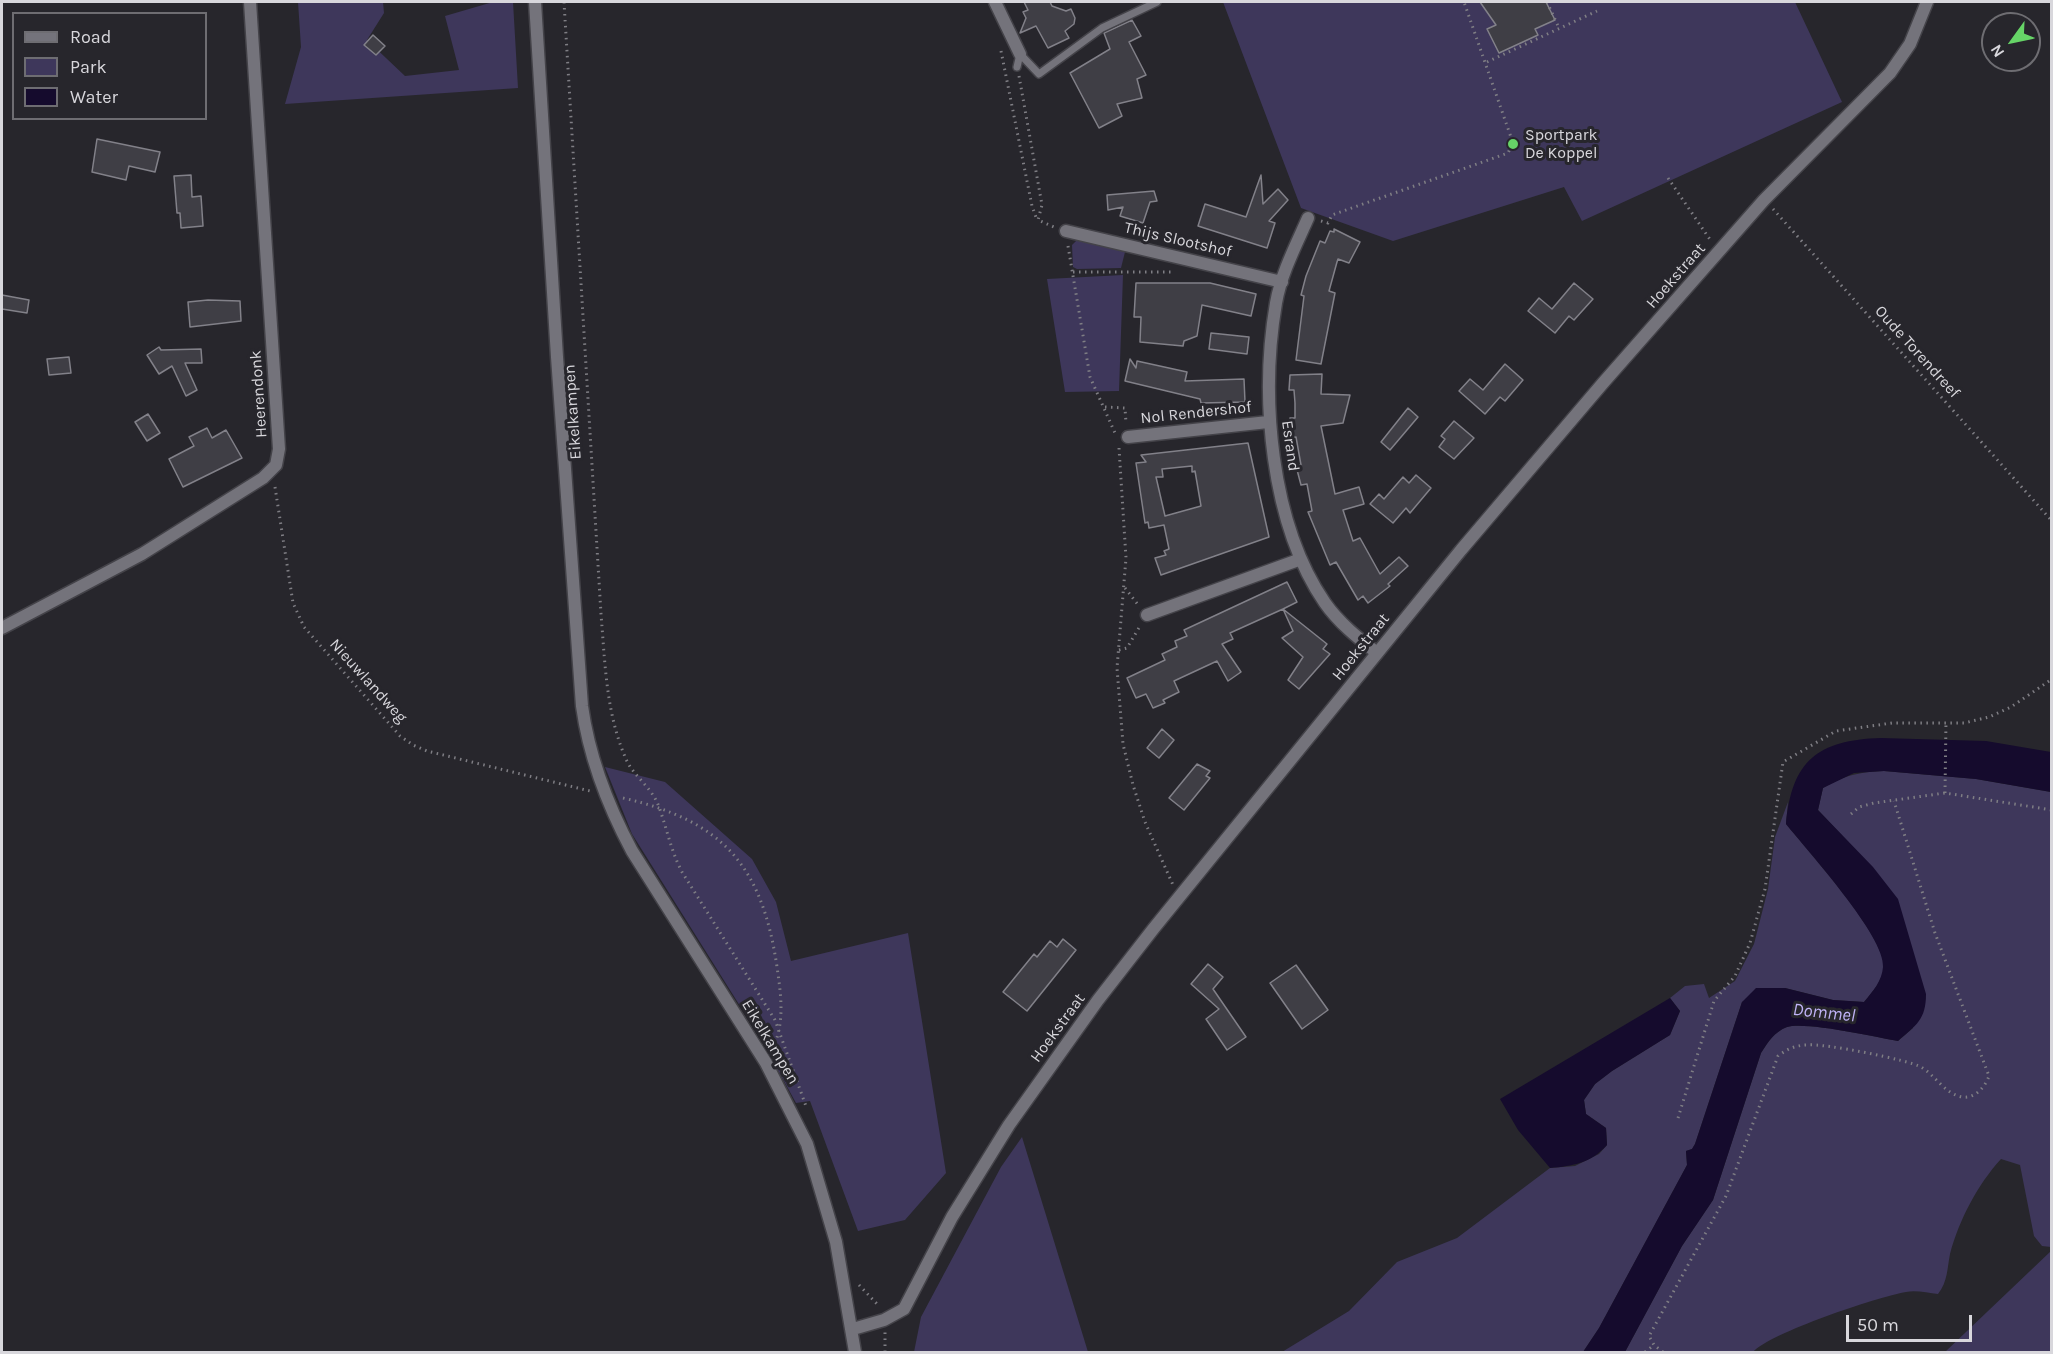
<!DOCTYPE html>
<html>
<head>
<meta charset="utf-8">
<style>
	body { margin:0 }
	#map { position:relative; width:2053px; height:1354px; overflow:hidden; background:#27262c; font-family:Karla,sans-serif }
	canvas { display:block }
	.frame { position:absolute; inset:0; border:3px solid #d8d7dc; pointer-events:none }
	.legend { position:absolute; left:12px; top:12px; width:195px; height:108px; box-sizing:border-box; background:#27262c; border:2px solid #6e6d72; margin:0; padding:8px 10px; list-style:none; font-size:18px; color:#d8d7dc }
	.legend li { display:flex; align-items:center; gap:12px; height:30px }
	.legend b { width:30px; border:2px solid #6e6d72 }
	.north { position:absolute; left:1981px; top:12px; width:60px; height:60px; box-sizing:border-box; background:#27262c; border:2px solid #6e6d72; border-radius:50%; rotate:237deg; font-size:16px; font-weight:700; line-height:24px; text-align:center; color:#d8d7dc }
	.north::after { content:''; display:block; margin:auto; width:21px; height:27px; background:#66d467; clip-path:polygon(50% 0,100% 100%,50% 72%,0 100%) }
	.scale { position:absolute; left:1846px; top:1315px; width:126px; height:27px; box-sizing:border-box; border:3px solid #d8d7dc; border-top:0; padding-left:8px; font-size:18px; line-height:21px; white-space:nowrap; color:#d8d7dc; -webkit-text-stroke:4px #27262c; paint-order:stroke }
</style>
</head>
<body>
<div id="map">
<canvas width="2053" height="1354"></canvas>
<div class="frame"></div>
<ul class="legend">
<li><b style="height:8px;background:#74737b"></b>Road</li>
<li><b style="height:16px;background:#3e375b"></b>Park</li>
<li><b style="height:16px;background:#150b2d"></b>Water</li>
</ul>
<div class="north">N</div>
<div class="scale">50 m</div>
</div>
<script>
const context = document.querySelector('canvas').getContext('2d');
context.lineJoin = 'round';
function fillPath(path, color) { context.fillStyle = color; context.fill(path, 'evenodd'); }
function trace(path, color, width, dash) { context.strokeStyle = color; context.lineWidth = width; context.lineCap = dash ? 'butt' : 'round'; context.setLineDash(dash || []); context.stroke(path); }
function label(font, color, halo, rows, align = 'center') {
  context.font = font + ' Karla,sans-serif'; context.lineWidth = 6; context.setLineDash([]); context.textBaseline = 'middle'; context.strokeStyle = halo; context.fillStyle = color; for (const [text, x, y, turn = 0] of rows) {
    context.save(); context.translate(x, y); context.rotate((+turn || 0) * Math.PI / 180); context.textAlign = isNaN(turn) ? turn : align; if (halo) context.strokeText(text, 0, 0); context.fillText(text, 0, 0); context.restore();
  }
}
const green = new Path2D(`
	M298,2H383L384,13L367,40L405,76L459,70L445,16L493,2H513L518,88L285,104L301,47Z
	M1223,2H1795L1842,102L1582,221L1564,187L1393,241L1301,208Z
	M1078,239L1125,252L1121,268L1077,269L1073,267L1072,245Z
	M1123,275L1119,391L1065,392L1047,279Z
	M605,767L665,782L752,859L776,902L791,961L908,933L946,1173L905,1220L858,1231L810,1101L796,1103L762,1041L632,834Z
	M1884,771L1976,779L2051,792V1247L2042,1246L2034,1236L2020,1165L2001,1159C1978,1184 1959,1220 1950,1254C1947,1269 1948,1281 1938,1294C1928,1293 1916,1290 1906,1292C1877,1297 1770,1333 1753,1352H1625L1682,1246L1713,1200L1761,1053C1768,1042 1774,1032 1787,1027C1804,1021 1877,1037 1898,1041L1913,1028L1848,842L1818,810L1823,788C1844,775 1860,772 1884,771Z
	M1788,802L1786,824C1807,850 1884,935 1884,966C1883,981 1873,991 1864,1002L1833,1000L1785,988L1742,1002L1695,1144L1692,1149L1686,1151L1687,1165L1599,1328L1583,1352H1282L1349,1311L1397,1262L1457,1238L1550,1168L1575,1166L1599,1154L1607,1145L1606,1128L1586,1114L1584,1100L1595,1084L1612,1071L1670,1035L1680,1011L1670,998L1685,986L1704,984L1709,998L1735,981L1754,944L1768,889L1775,837Z
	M1022,1137L1088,1352H914L921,1317L1001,1167Z
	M2051,1251V1352H1945Z`);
const water = new Path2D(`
	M1881,738L1986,741L2051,752V792L1976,779L1884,771L1854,773L1823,788L1818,810L1873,867L1898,899L1926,994C1926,1020 1916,1025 1898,1041C1877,1037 1804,1021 1787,1027C1774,1032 1768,1042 1761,1053L1713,1200L1682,1246L1625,1352H1583L1599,1328L1687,1165L1686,1151L1692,1149L1695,1144L1742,1002L1756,988H1785L1833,1000L1864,1002C1873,991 1882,981 1883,967C1886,937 1806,849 1786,824C1792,761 1817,740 1881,738Z
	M1670,998L1680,1011L1670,1035L1612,1071L1595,1084L1584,1100L1586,1114L1606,1128L1607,1145C1591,1163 1573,1166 1550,1168L1518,1130L1500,1099Z`);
const building = new Path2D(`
	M1024,2H1050L1052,6L1066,11L1071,9L1075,18L1074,24L1065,31L1069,38L1048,48L1036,26L1020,33L1026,18L1023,12L1028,10Z
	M1480,2H1546L1555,20L1535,29L1538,35L1499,53L1487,29L1496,25Z
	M1132,20L1141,36L1129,42L1146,75L1137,79L1142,98L1117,104L1122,116L1099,128L1070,73L1110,49L1104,33Z
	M373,35L385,46L376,55L364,45Z
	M97,139L160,152L155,172L129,166L126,180L92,172Z
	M191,175L192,197L201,196L203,226L181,228L180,213H177L174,176Z
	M1261,175L1263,204L1278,189L1288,200L1269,221L1275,223L1267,248L1198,226L1205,204L1246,217Z
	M1154,191L1157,201L1150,202L1143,223L1120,216L1123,207L1108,210L1107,195Z
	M1334,229L1360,242L1349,263L1338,259L1337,262L1329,291L1335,293L1321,364L1296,360L1304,296L1301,295L1306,276L1320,241L1325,243L1330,231L1334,232Z
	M1136,283H1210L1256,294L1251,316L1202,305L1197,336L1184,341L1183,346L1140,342L1141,317H1134Z
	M1574,283L1593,299L1574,320L1569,316L1555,333L1528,311L1539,298L1552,309Z
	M2,295L29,300L27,313L2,309Z
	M208,300L240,301L241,321L190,327L188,302Z
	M1211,333L1249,337L1247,354L1209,349Z
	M159,347L161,350L201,349L202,363H185L197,390L186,396L172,366L159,374L147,355Z
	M69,357L71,373L49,375L47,359Z
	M1130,359L1136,368L1137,361L1187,372L1185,381L1244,379L1245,402L1201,403L1200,399L1125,381Z
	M1505,364L1523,380L1505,401L1500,397L1485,414L1459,391L1470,379L1483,390Z
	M1322,374L1321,394L1350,395L1343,423L1321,426L1335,494L1359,487L1364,504L1343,510L1353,541L1360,538L1380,574L1399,557L1408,566L1388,584L1390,586L1368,603L1363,596L1358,600L1336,562L1330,565L1308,512L1312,511L1307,484L1301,485L1296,466L1301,465L1296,437L1292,438L1290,418H1295V403L1294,390H1289L1290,375Z
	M1408,408L1418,417L1390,450L1381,442Z
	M148,414L160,433L147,441L135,422Z
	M1454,421L1474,438L1454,459L1439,447L1445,439L1441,436Z
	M207,428L212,438L226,430L242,458L183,487L169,459L194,446L189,437Z
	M1248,443L1269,537L1161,575L1155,558L1166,555L1164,551L1169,549L1164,525L1149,528L1148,522L1145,523L1136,463L1146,462L1141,455ZM1192,466V472L1195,471L1201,506L1165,516L1156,477H1163L1162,469Z
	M1416,475L1431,488L1410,513L1406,508L1393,523L1370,504L1379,494L1384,499L1403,477L1409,483Z
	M1287,582L1297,602L1283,609L1327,644L1323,649L1330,654L1299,689L1288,680L1303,657L1282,638L1293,631L1283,609L1230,633L1233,639L1222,644L1241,672L1228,681L1217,661L1174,681L1179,692L1163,700L1165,703L1153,708L1146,694L1136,698L1127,678L1165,660L1162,654L1177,647L1175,641L1187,636L1184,630Z
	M1162,729L1174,740L1159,758L1147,748Z
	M1197,764L1210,771L1206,776L1210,778L1184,810L1169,798Z
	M1063,939L1076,950L1027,1011L1003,992L1034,954L1037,957L1050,941L1057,947Z
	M1208,964L1223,977L1213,989L1246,1037L1227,1050L1206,1019L1219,1009L1191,984Z
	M1296,965L1328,1010L1302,1029L1270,983Z`);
const path = new Path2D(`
	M564,2L601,614C605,662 606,714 626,759C633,776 652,787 659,807C667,829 671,851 682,872L775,1020L807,1109
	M1547,2L1559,28
	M1001,51L1032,206L1037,220
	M1487,62L1597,11
	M1019,76L1042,205L1038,220L1054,227
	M1668,178L1711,241
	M1773,209L2052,521
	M1321,221L1328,223L1332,215L1508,153L1513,143L1464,2
	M1068,246L1090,377L1115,433
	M1073,272H1173
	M1105,407L1125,408L1126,423
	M1119,448L1126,558L1117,668L1123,744L1133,785L1145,822L1173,885
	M275,487L293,603L304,627L400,736L413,745L427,751L590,791
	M1125,588L1139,606
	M1119,650L1127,648L1140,626
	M1945,793L1946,721
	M623,798C723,821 762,865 777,967C781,995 785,1022 773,1048
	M1851,814L1859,807L1874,803L1945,793L2052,810
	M1678,1118L1714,1001L1735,976L1750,943L1765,889L1783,762L1836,731L1892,723H1964L1989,717L2011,707L2052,679
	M859,1285L879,1306
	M885,1352V1332
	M1645,1352L1654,1345
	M1663,1352L1654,1345L1649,1336L1726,1196L1778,1056C1787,1049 1796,1045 1808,1045C1823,1043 1909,1060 1921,1067C1935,1075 1945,1094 1962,1097C1975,1099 1985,1087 1989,1076L1935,933L1894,801`);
const service = new Path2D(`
	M1017,67L1020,54L1039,74L1102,28L1157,2`);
const minor = new Path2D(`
	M995,2L1020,54
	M1308,218C1296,245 1281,274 1276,303C1260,396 1270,523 1325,603C1339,623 1358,638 1377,653
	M1066,231L1282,282
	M1128,437L1268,422
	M1147,615L1301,559
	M2,628L142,554L263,478L276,465L279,449L250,2`);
const tertiary = new Path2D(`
	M535,2L557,357L582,706C589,757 608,806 632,851L766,1063L807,1144L836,1242L855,1352
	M853,1329L884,1320L904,1309L952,1217L1009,1125L1098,1000L1154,928L1461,550L1603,383L1764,200L1890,73L1910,44L1927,2`);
const markers = [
	[1513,144,6,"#66d467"]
];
const poiNames = [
	["Sportpark",1525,135],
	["De Koppel",1525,153]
];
const streetNames = [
	["Thijs Slootshof",1178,240,13],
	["Hoekstraat",1676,276,-49],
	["Oude Torendreef",1917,352,48],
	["Heerendonk",259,394,-94],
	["Eikelkampen",573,412,-94],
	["Nol Rendershof",1196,413,-6],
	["Esrand",1290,446,82],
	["Hoekstraat",1361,647,-51],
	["Nieuwlandweg",368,681,48],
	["Hoekstraat",1058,1028,-54],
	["Eikelkampen",770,1042,59]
];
const waterNames = [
	["Dommel",1824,1013,6]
];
fillPath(green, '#3e375b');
fillPath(water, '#150b2d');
fillPath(building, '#3f3e45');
trace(building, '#828189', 1.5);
trace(service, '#444349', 10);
trace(minor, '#444349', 15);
trace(tertiary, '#444349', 15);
trace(path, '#7f7e84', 3, [1.5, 4.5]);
trace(service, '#74737b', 7);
trace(minor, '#74737b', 12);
trace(tertiary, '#74737b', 12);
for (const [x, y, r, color] of markers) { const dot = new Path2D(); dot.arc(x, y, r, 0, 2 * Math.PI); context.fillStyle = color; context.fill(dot); trace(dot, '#27262c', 2); }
label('16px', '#d8d7dc', '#27262c', poiNames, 'left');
label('16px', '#d8d7dc', '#27262c', streetNames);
label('italic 18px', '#c0b3f7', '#27262c', waterNames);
</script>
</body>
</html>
